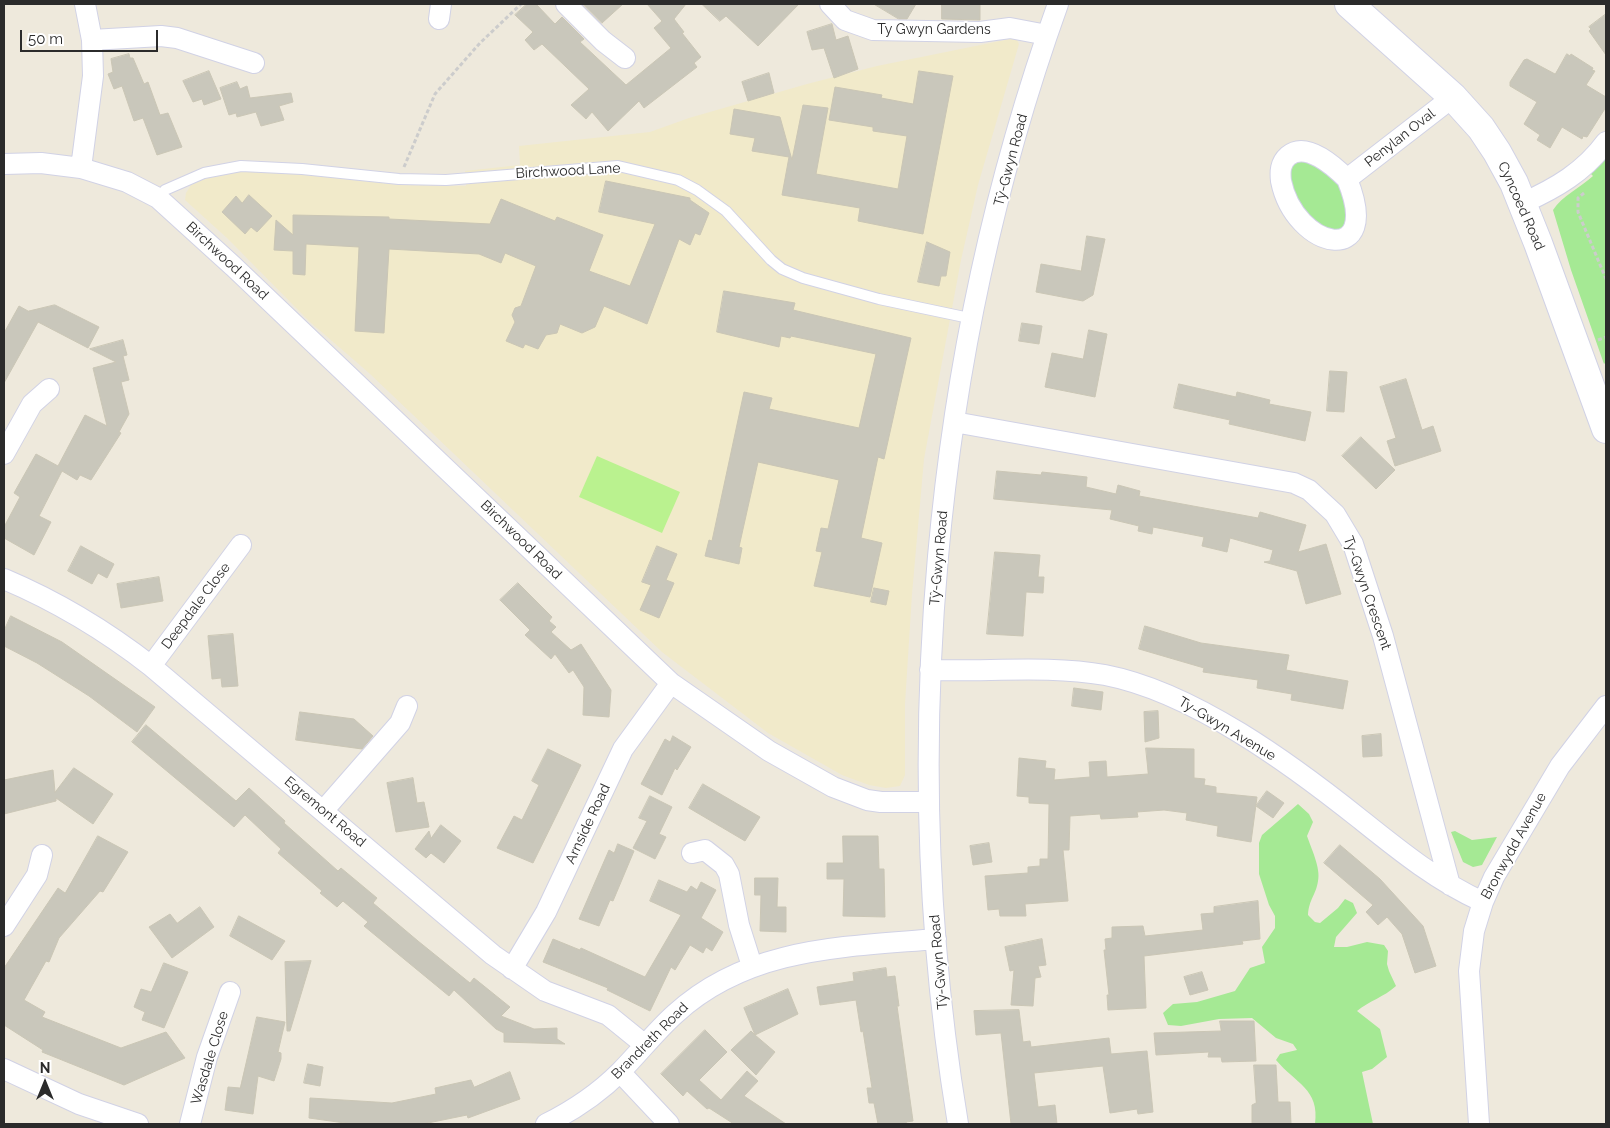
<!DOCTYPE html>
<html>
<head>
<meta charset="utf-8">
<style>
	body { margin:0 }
	#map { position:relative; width:1610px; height:1128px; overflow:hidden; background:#eee9dc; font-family:Raleway,sans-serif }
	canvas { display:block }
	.frame { position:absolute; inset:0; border:5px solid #2b2b2b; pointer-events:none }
	.north { position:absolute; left:20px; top:1058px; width:50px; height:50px; -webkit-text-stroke:4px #fff; paint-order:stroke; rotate:0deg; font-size:14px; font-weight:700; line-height:20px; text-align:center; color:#2b2b2b }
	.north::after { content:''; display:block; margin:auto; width:18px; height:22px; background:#2b2b2b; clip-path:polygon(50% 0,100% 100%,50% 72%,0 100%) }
	.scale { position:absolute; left:20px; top:30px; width:138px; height:22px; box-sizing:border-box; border:2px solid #2b2b2b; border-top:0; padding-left:6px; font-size:15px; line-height:18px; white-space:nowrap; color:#2b2b2b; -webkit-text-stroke:4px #fff; paint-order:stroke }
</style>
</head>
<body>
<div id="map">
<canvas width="1610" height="1128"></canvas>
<div class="frame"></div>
<div class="north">N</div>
<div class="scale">50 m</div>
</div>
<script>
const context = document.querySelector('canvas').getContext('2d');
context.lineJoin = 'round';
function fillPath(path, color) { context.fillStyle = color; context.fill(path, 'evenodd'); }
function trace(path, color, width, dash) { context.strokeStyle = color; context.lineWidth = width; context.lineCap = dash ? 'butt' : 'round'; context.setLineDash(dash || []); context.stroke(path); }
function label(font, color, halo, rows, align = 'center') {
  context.font = font + ' Raleway,sans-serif'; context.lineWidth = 4; context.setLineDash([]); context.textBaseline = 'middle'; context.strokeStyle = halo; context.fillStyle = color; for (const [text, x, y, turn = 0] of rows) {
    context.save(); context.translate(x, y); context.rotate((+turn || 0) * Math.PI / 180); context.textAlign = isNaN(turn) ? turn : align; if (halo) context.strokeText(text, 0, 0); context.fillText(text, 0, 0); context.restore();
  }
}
const education = new Path2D(`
	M1010,39L1017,40L1019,44L978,185L961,260L924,459L912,594L905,704V775L900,786L886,788L869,785L842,775L768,733L662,652L369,373L310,322L227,238L185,200L186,193L191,185L204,177L244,171H282L399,185L466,186L465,171L520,165L519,146L650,132L689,118L807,84L877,66Z`);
const green = new Path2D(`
	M1606,155V362L1604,364L1571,270L1553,210C1562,196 1581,187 1593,176L1591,174Z
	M1300,160C1316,166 1337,175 1344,193C1347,202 1347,214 1348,224L1336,233L1309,219L1290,185L1289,167Z
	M1298,804L1309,814L1313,822L1307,836C1311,848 1321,868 1318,881C1316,895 1309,899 1308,915L1315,922L1320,923L1338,908L1345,899L1353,903L1357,913L1336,937L1334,947H1347L1367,942L1384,945L1388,951L1387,964L1389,971L1396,986C1384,997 1369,1001 1357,1011L1380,1029L1387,1057L1372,1069L1362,1072L1373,1124H1315C1320,1089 1295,1083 1276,1060L1280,1054L1297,1050L1293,1044L1276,1038L1252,1018L1219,1019L1181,1026L1168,1025L1163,1013L1173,1004L1197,1002L1235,991L1250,968L1265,963L1262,947L1275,928V916L1269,905L1259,874V843L1262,835Z
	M1455,831L1472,840L1497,837L1482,865L1473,867L1463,862L1451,832Z`);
const pitch = new Path2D(`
	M597,456L680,492L662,533L579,497Z`);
const building = new Path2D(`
	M527,4H536L555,24L562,17L584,39L580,42L626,85L671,48L654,28L662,21L647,4H686L674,19L684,32L682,33L701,57L694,63L697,67L644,108L639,101L608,131L592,112L586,119L571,105L589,89L542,44L534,50L525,40L533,32L515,15Z
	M583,4H623L602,23Z
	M702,4H799L758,46L726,16L720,21Z
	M874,4H916L907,19H899Z
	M942,4H980V20L942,19Z
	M1606,14V55L1589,31L1591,29L1589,27Z
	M832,24L836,40L848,36L858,69L834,78L824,48L812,50L807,32Z
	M129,54L130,58H133L144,84L148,82L160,115L168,113L182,147L157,155L143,118L134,121L122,86L114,89L108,74L113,72L111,59Z
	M1567,54L1570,56L1571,54L1593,68L1592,70L1595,71L1586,85L1606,97V107L1587,137L1583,136L1582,139L1562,127L1550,148L1537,140L1540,135L1524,124L1537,102L1510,86V82L1524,60L1527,59L1555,74Z
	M209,71L221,99L204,105L202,99L193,102L183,81Z
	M919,71L953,76L923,234L858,221L860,208L782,195L789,157L752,151L755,138L730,134L734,109L780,117L792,160L803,105L828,108L816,174L898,189L907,136L873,131V127L829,120L835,87L882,95L881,98L913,104Z
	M769,73L774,93L748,101L742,82Z
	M237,82L240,89L247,86L250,98L291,93L293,102L279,106L284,120L261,126L256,112L237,117L236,113L229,115L220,88Z
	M606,181L690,198V200L709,213L700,235L695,233L690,245L679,239L647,324L604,306L595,327L582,333L560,324L557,333L546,335L538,349L525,344L523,348L506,341L515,322L512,315L515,308L521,306L536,266L505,253L501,263L479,254L389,249L384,333L355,331L359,247L306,244L305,275L293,274V251L274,250L276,220L293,235V215L389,217V219L490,224L501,199L555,221L557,217L603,235L589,271L630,286L655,224L599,212Z
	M249,195L272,216L257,232L251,227L245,234L222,212L236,196L242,203Z
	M1087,236L1105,239L1093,295L1083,301L1036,292L1041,264L1081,271Z
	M927,242L950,252L946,276H941L939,286L918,282Z
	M724,291L795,303L793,310L911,338L884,459L878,457L861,538L882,543L870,597L814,586L822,552L816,551L821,528L828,529L839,480L758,462L739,547L742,548L739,564L705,556L709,540L712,541L744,392L772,398L769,409L859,428L876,354L791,336L790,338L781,336L779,347L717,332Z
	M55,305L99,327L88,348L38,322L4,383V333L19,306L28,311Z
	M1022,323L1042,326L1039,344L1019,341Z
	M1089,330L1107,334L1095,397L1045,387L1052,353L1083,359Z
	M123,340L127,355L123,356L129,380L121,382L129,414L119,432L121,433L91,480L80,475L77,480L62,471L39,516L51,522L34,555L4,538V527L20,497L14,493L36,454L58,466L85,415L107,426L93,368L116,362L90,349Z
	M1330,371L1347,372L1344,412L1327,411Z
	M1406,379L1422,430L1433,426L1441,451L1395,466L1387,441L1396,438L1380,387Z
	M1179,384L1236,397L1237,392L1270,400L1269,404L1311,412L1305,441L1229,424L1230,420L1174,408Z
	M1361,437L1395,470L1376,489L1342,456Z
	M997,471L1041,475L1042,472L1087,477L1086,487L1116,494L1118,485L1140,491L1139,496L1258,518L1260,512L1306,525L1298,552L1326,544L1341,594L1306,604L1297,571L1264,562L1270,561L1273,550L1230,538L1227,552L1202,546L1204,537L1153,527L1152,534L1138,531L1139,526L1110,519L1112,510L994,499Z
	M81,546L114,564L107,578L98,573L92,584L68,571Z
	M657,546L677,554L666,580L674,583L659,618L640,610L651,585L642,582Z
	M995,552L1040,555L1038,577H1044L1043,593L1026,592L1023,636L987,634Z
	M159,577L163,601L121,608L117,584Z
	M518,583L552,617L549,621L556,627L551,632L571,650L581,644L611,690L609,717L583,715L584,687L573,670L569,673L555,654L551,659L525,635L530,630L500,600Z
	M874,588L889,591L886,605L871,602Z
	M11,616L62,642L155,707L137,732L89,696L37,663L4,646V631Z
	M1145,626L1201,643L1289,655L1286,670L1348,681L1343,709L1291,700L1292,694L1257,688L1258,680L1203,672L1204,668L1139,649Z
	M233,634L238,686L222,687L221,678L212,679L208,636Z
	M1074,688L1103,692L1101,710L1072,706Z
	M1158,711L1159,738L1145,742L1144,712Z
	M300,712L354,719L373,736L362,749L296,740Z
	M146,725L236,801L249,788L285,821L284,823L338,871L341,868L377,898L373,903L418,941L470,983L474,978L510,1007L501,1016L534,1029L557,1028V1039L565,1044L504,1042V1033L496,1029L454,990L449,996L364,926L368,922L343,901L337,907L320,893L322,891L278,853L281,849L245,815L234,827L132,742Z
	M1381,734L1382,756L1363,757L1362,736Z
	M673,736L691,747L677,770L675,768L662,795L641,784L665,739L670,742Z
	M1146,748L1194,749V778L1205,779L1204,785L1216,787V793L1257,797L1251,842L1217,836L1218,826L1186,820L1187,813L1164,810L1137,812L1138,817L1101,819L1100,814L1070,816L1069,850H1063L1068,901L1025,904L1026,916H1000L999,909L988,910L985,876L1028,873V867L1040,866V859H1048L1049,804L1029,803V797L1017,796L1019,758L1046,761L1045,768L1055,769L1054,780L1090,777L1089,762L1106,761L1107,777L1148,774Z
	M548,749L581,765L533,863L497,848L514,816L522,820L539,785L532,781Z
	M74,768L113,794L93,824L56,798V801L4,814V780L53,770L55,792Z
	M413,778L417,803L424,802L429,827L396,832L387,783Z
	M703,784L760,817L745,841L689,808Z
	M1267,791L1284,803L1273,818L1256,806Z
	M650,796L672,807L659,834L666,837L655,859L633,848L647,821L639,818Z
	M441,825L461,841L444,863L431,853L426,858L415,849L429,831L431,838Z
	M98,836L128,852L103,892L100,891L59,938L49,962L46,961L24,1000L45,1012L42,1017L121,1048L166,1032L185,1058L124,1085L42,1052L43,1050L4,1025V968L58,888L65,893Z
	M843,836H878L879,869H884L885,917L843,916L844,879H827V863H843Z
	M989,843L992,862L973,865L970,846Z
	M618,844L634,851L613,901L610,900L599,926L579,919L609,850L614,853Z
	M1340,845L1380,879L1423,926L1436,966L1415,973L1402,934L1387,917L1378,925L1366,912L1373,905L1324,863Z
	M755,878H778L777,907H786V932L760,931L761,895H755Z
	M659,880L687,892L691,886L697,890L701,882L716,890L701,918L723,932L712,951L706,947L703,953L690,945L675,970L671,967L650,1011L607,990L608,988L543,962L553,939L580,950L581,948L645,977L681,915L650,901Z
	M1258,901L1260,939L1242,941L1243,944L1144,956L1146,1008L1108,1010L1107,995H1109L1104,950H1106L1105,939L1112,938V927L1143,926L1145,936L1203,930L1201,914L1214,913V907Z
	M200,907L214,927L172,958L149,927L170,914L177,923Z
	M239,916L285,941L272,960L230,936Z
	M1042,939L1046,965L1038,966L1041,977L1035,978L1033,1006L1011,1005L1014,970L1010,971L1005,947Z
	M311,961L290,1031H287L285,962Z
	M164,963L188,972L164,1028L142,1020L145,1012L134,1007L141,989L151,992Z
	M886,968L887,977L895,976L899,1006H897L913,1121L906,1122L907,1124H878L874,1103H869L867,1088H872L863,1031L861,1032L856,1000L820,1005L817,987L854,981L853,973Z
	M1202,972L1208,990L1190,995L1184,977Z
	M788,989L798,1014L755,1035L775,1052L756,1075L731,1050L751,1031L755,1035L744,1008Z
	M1019,1010L1023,1042L1030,1041L1031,1047L1109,1038L1111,1054L1147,1051L1153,1112L1138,1114L1137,1109L1110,1113L1103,1066L1034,1073L1038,1107L1055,1105L1057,1124H1011L1001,1033L976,1035L974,1011Z
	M257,1017L285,1022L278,1052L281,1053V1059L274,1081L258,1076L253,1114L225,1110L228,1087L240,1088Z
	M1220,1021H1254L1256,1061L1222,1062L1221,1057H1208L1209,1052L1156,1055L1154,1033L1221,1031Z
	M705,1030L727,1052L699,1080L721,1100L747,1071L758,1081L744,1096L786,1124H734L709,1108L707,1109L687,1091L683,1096L661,1074Z
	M308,1064L323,1067L320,1086L304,1083Z
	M1254,1065H1276L1278,1102H1290L1291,1124H1252V1105L1256,1103Z
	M510,1072L520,1099L468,1118L467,1115L423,1124H352L309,1118L310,1098L392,1103L436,1094L435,1088L471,1080L474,1087Z`);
const path = new Path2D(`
	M404,167L435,94L480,43L521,4
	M1584,193L1578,198V212L1606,279
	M1598,340L1606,337`);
const lane = new Path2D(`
	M158,198L165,190L204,173L241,166L302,169L399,179L446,180L618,166L678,180L697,190L726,211L771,260L782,269L803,278L879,299L974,319`);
const street = new Path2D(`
	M566,4L603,41L625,58
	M830,4L845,20L873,30L980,32L1010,28L1047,35
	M439,19L441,4
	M92,40L161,36L177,38L254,63
	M4,164L41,163L81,168L127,182L158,198L234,267L671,683L769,751L833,787L867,800L881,802H929
	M81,168L93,76L92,40L85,4
	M1347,179C1384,269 1295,250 1281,181C1280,172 1280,163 1288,156C1306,141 1334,166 1347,179L1453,97
	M1523,203C1556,188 1584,172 1606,142
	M954,422L1294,483L1309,490L1335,514L1353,544L1383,636L1450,885
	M4,454L32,404L49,389
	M4,579C56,601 106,631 151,666L493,955L545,991L608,1015L645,1045
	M151,666L241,545
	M930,670C988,672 1048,665 1105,675C1193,692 1291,764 1360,819C1400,851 1437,881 1483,902
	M323,811L400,723L407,706
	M692,853L705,850L724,865L729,874L739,925L752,966
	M4,926L37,875L42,855
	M512,969L546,912L623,749L671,683
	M4,1069L79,1104L138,1124
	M620,1072L669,1124
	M190,1124L207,1057L230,992
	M546,1124C572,1111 599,1093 620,1072C639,1053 655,1032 675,1014C748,947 843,947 936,939
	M958,1124C897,757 932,355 1058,4
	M1479,1124L1469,971L1474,931L1483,902L1494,877L1560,766L1606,706`);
const secondary = new Path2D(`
	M1349,4L1453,97L1481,128L1497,152L1514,183L1538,243L1606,429`);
const streetNames = [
	["Ty Gwyn Gardens",934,30],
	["Penylan Oval",1400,138,-38],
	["Tŷ-Gwyn Road",1011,160,-75],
	["Birchwood Lane",568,171,-3],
	["Cyncoed Road",1521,206,66],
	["Birchwood Road",227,261,43],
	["Birchwood Road",521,540,44],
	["Tŷ-Gwyn Road",939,558,-85],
	["Ty-Gwyn Crescent",1367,593,71],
	["Deepdale Close",196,606,-53],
	["Ty-Gwyn Avenue",1227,729,31],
	["Egremont Road",325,812,40],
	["Arnside Road",588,824,-65],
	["Bronwydd Avenue",1514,846,-61],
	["Tŷ-Gwyn Road",939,962,-95],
	["Brandreth Road",650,1041,-45],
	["Wasdale Close",210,1058,-73]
];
fillPath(education, '#f1eaca');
fillPath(green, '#a5e994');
fillPath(pitch, '#baf28f');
fillPath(building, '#c9c7bb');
trace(building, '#cac6b5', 1);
trace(lane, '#d1d2e5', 12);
trace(street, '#d1d2e5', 22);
trace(secondary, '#d1d2e5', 30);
trace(path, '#ccc', 3, [4, 2.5]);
trace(lane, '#fff', 10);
trace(street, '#fff', 20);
trace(secondary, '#fff', 28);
label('14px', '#2b2b2b', '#fff', streetNames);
</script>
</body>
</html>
